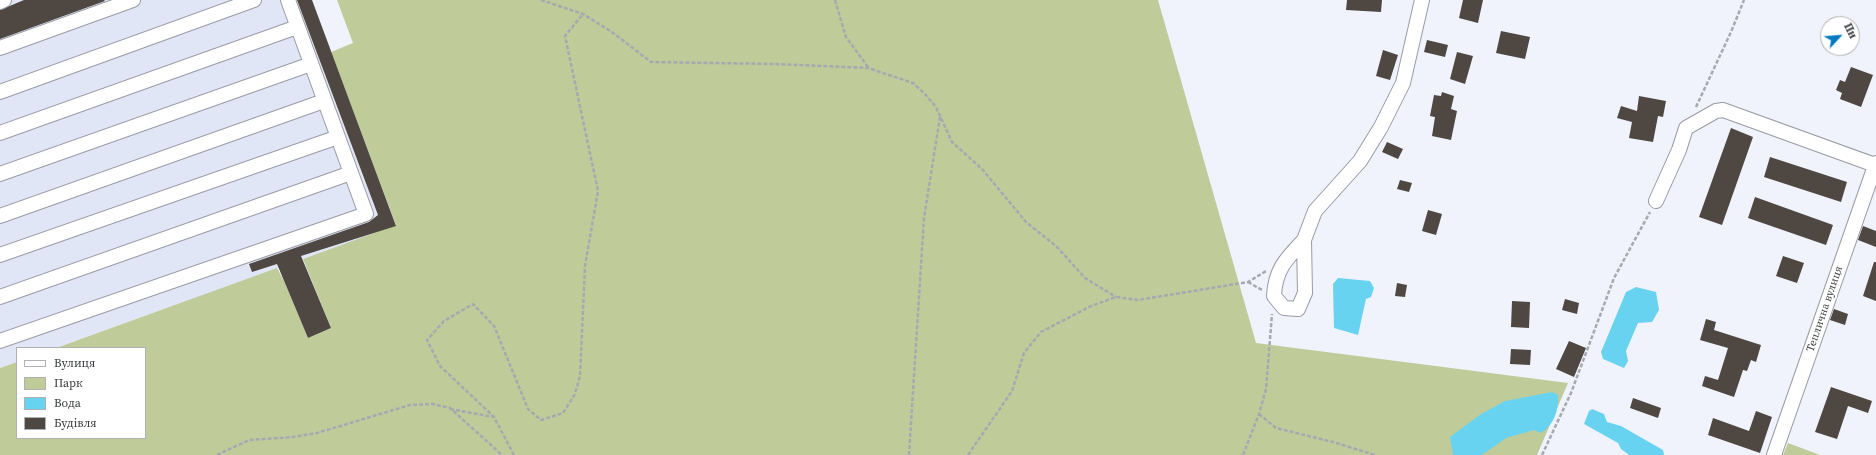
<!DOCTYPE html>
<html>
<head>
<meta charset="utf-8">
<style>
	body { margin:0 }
	#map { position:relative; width:1876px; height:455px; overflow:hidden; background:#f0f3fc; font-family:"Source Serif 4",serif }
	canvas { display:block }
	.legend { position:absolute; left:16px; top:347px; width:130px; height:92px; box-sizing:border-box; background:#fff; border:1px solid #b0b1b2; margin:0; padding:5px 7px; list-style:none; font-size:12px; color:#393b3e }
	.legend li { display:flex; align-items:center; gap:8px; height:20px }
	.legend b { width:20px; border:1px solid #b0b1b2 }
	.north { position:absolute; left:1820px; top:16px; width:40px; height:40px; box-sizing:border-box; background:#fff; border:1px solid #b0b1b2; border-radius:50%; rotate:64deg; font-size:11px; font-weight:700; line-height:16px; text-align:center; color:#393b3e }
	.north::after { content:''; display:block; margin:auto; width:14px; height:18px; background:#007ac3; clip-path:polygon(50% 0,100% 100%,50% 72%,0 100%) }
</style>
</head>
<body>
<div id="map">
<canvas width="1876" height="455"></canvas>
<ul class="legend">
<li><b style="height:5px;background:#fff"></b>Вулиця</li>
<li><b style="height:11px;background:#c0cb9a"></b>Парк</li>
<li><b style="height:11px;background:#68d3f1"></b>Вода</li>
<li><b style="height:11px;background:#4e4742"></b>Будівля</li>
</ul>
<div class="north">Пн</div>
</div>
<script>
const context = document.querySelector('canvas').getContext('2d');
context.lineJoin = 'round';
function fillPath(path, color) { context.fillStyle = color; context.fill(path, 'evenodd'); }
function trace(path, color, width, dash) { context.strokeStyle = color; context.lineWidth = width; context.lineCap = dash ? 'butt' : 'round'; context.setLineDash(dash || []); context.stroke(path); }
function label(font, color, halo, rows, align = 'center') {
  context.font = font + ' "Source Serif 4",serif'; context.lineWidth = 4; context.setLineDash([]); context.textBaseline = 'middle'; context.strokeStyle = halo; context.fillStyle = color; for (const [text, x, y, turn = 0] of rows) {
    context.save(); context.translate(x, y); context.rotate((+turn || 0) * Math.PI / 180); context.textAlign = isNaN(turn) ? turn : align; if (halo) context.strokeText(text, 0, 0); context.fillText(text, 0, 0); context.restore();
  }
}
const built = new Path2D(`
	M0,0H312L396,226L55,348H17V362L0,368Z`);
const green = new Path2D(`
	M337,0H1158L1256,343L1568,383L1537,455H0V368L17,362V438H145V348H56L277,268L284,281L308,338L331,328L303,259L396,225L331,52L353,43Z
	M1788,443L1820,455H1783Z`);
const water = new Path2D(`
	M1338,278L1370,281L1374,288L1371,297L1366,299L1358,335L1334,328L1333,284Z
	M1636,287L1656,292L1659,310L1652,322L1638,323L1626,351L1628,361L1624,368L1603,359L1601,352L1626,292Z
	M1552,392L1558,395C1559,410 1554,425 1541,433L1534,430L1506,438L1482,455H1453L1450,437L1481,414L1505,401Z
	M1592,409L1604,414L1607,422L1621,426L1663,450L1664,455H1629L1621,449L1618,443L1584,424L1589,411Z`);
const building = new Path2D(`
	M24,0H104L105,1L0,39V10Z
	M297,0H312L396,226L301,256L331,328L308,338L277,264L252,272L249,264L369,222L378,215Z
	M1347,0H1382L1381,12L1346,10Z
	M1463,0H1483L1478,23L1459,18Z
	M1501,31L1530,37L1525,59L1496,53Z
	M1427,40L1448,45L1445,57L1424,52Z
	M1383,50L1398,55L1390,80L1376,76Z
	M1457,52L1473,56L1465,84L1450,79Z
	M1851,67L1873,75L1861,107L1840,99L1842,93L1836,90L1840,80L1845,82Z
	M1442,92L1454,96L1451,109L1457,111L1451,140L1432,136L1435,117L1430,116L1434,95L1441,96Z
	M1639,96L1666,101L1663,117L1658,116L1653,142L1629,138L1632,122L1617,118L1621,106L1637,111Z
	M1731,128L1753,137L1722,225L1699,217Z
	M1387,142L1403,149L1398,159L1382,152Z
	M1770,157L1847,182L1841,202L1764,177Z
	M1400,180L1412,183L1409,192L1397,189Z
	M1755,197L1833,225L1826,245L1748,218Z
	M1428,210L1442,214L1436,235L1422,231Z
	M1863,226L1876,231V247L1858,240Z
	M1783,256L1804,263L1797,283L1776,276Z
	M1874,262H1876V301L1863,296Z
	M1397,283L1407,285L1405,297L1395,296Z
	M1565,299L1579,303L1577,314L1562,310Z
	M1512,301L1530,302L1529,328L1511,327Z
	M1834,309L1848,314L1845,325L1830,320Z
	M1706,319L1716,322L1714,330L1761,345L1756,362L1751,360L1747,371L1743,370L1734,397L1702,386L1705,376L1718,380L1728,348L1700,340Z
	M1569,341L1586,348L1574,377L1556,369Z
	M1511,349L1531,350L1530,365L1510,364Z
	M1831,387L1872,401L1868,413L1848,406L1837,439L1815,432Z
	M1633,398L1661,408L1658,418L1630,408Z
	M1756,411L1772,417L1760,453L1708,435L1713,418L1749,431Z`);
const path = new Path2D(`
	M541,0L583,14L612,32L651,62L775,64L868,68L913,83L925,94L936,107L952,142L982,169L1026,222L1056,246L1085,278L1116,297
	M835,0L846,37L868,67
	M1696,107L1731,32L1744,0
	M1248,282L1262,290
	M450,409L494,417
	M1259,414L1276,428L1333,442L1375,455
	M217,455L249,440L293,437L317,433L410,405L433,404L450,408L502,455
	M514,455L494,417L440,366L427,340L444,321L473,304L494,326L528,409L541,420L563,413L575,394L580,376L585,266L598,191L565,36L583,14
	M909,455L924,218L940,117
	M968,455L1012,391L1024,353L1041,332L1091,306L1116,297L1138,300L1248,282L1266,271
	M1243,455L1259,414L1266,389L1272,314
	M1542,455L1571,393L1614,278L1650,212`);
const minor = new Path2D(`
	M0,2L4,0
	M0,48L133,0
	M0,92L254,0
	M0,133L297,27
	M0,174L311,64
	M1656,201L1679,150L1686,128L1716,111L1723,110L1875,165
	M0,216L324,101
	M1304,240C1286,259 1275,270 1274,296L1284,308L1298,309L1305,293L1304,240L1315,211L1360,161L1381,127L1403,83L1422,0
	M0,255L338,137
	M0,297L351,173
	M0,341L366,214L288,0
	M1774,455L1876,163`);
const streetNames = [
	["Теплична вулиця",1825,309,-71]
];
fillPath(built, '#e1e6f7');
fillPath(green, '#c0cb9a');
fillPath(water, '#68d3f1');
fillPath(building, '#4e4742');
trace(minor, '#999ba4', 16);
trace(path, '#a6a9b0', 2.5, [4, 2]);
trace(minor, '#fff', 14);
label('11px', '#393b3e', '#fff', streetNames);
</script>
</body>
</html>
